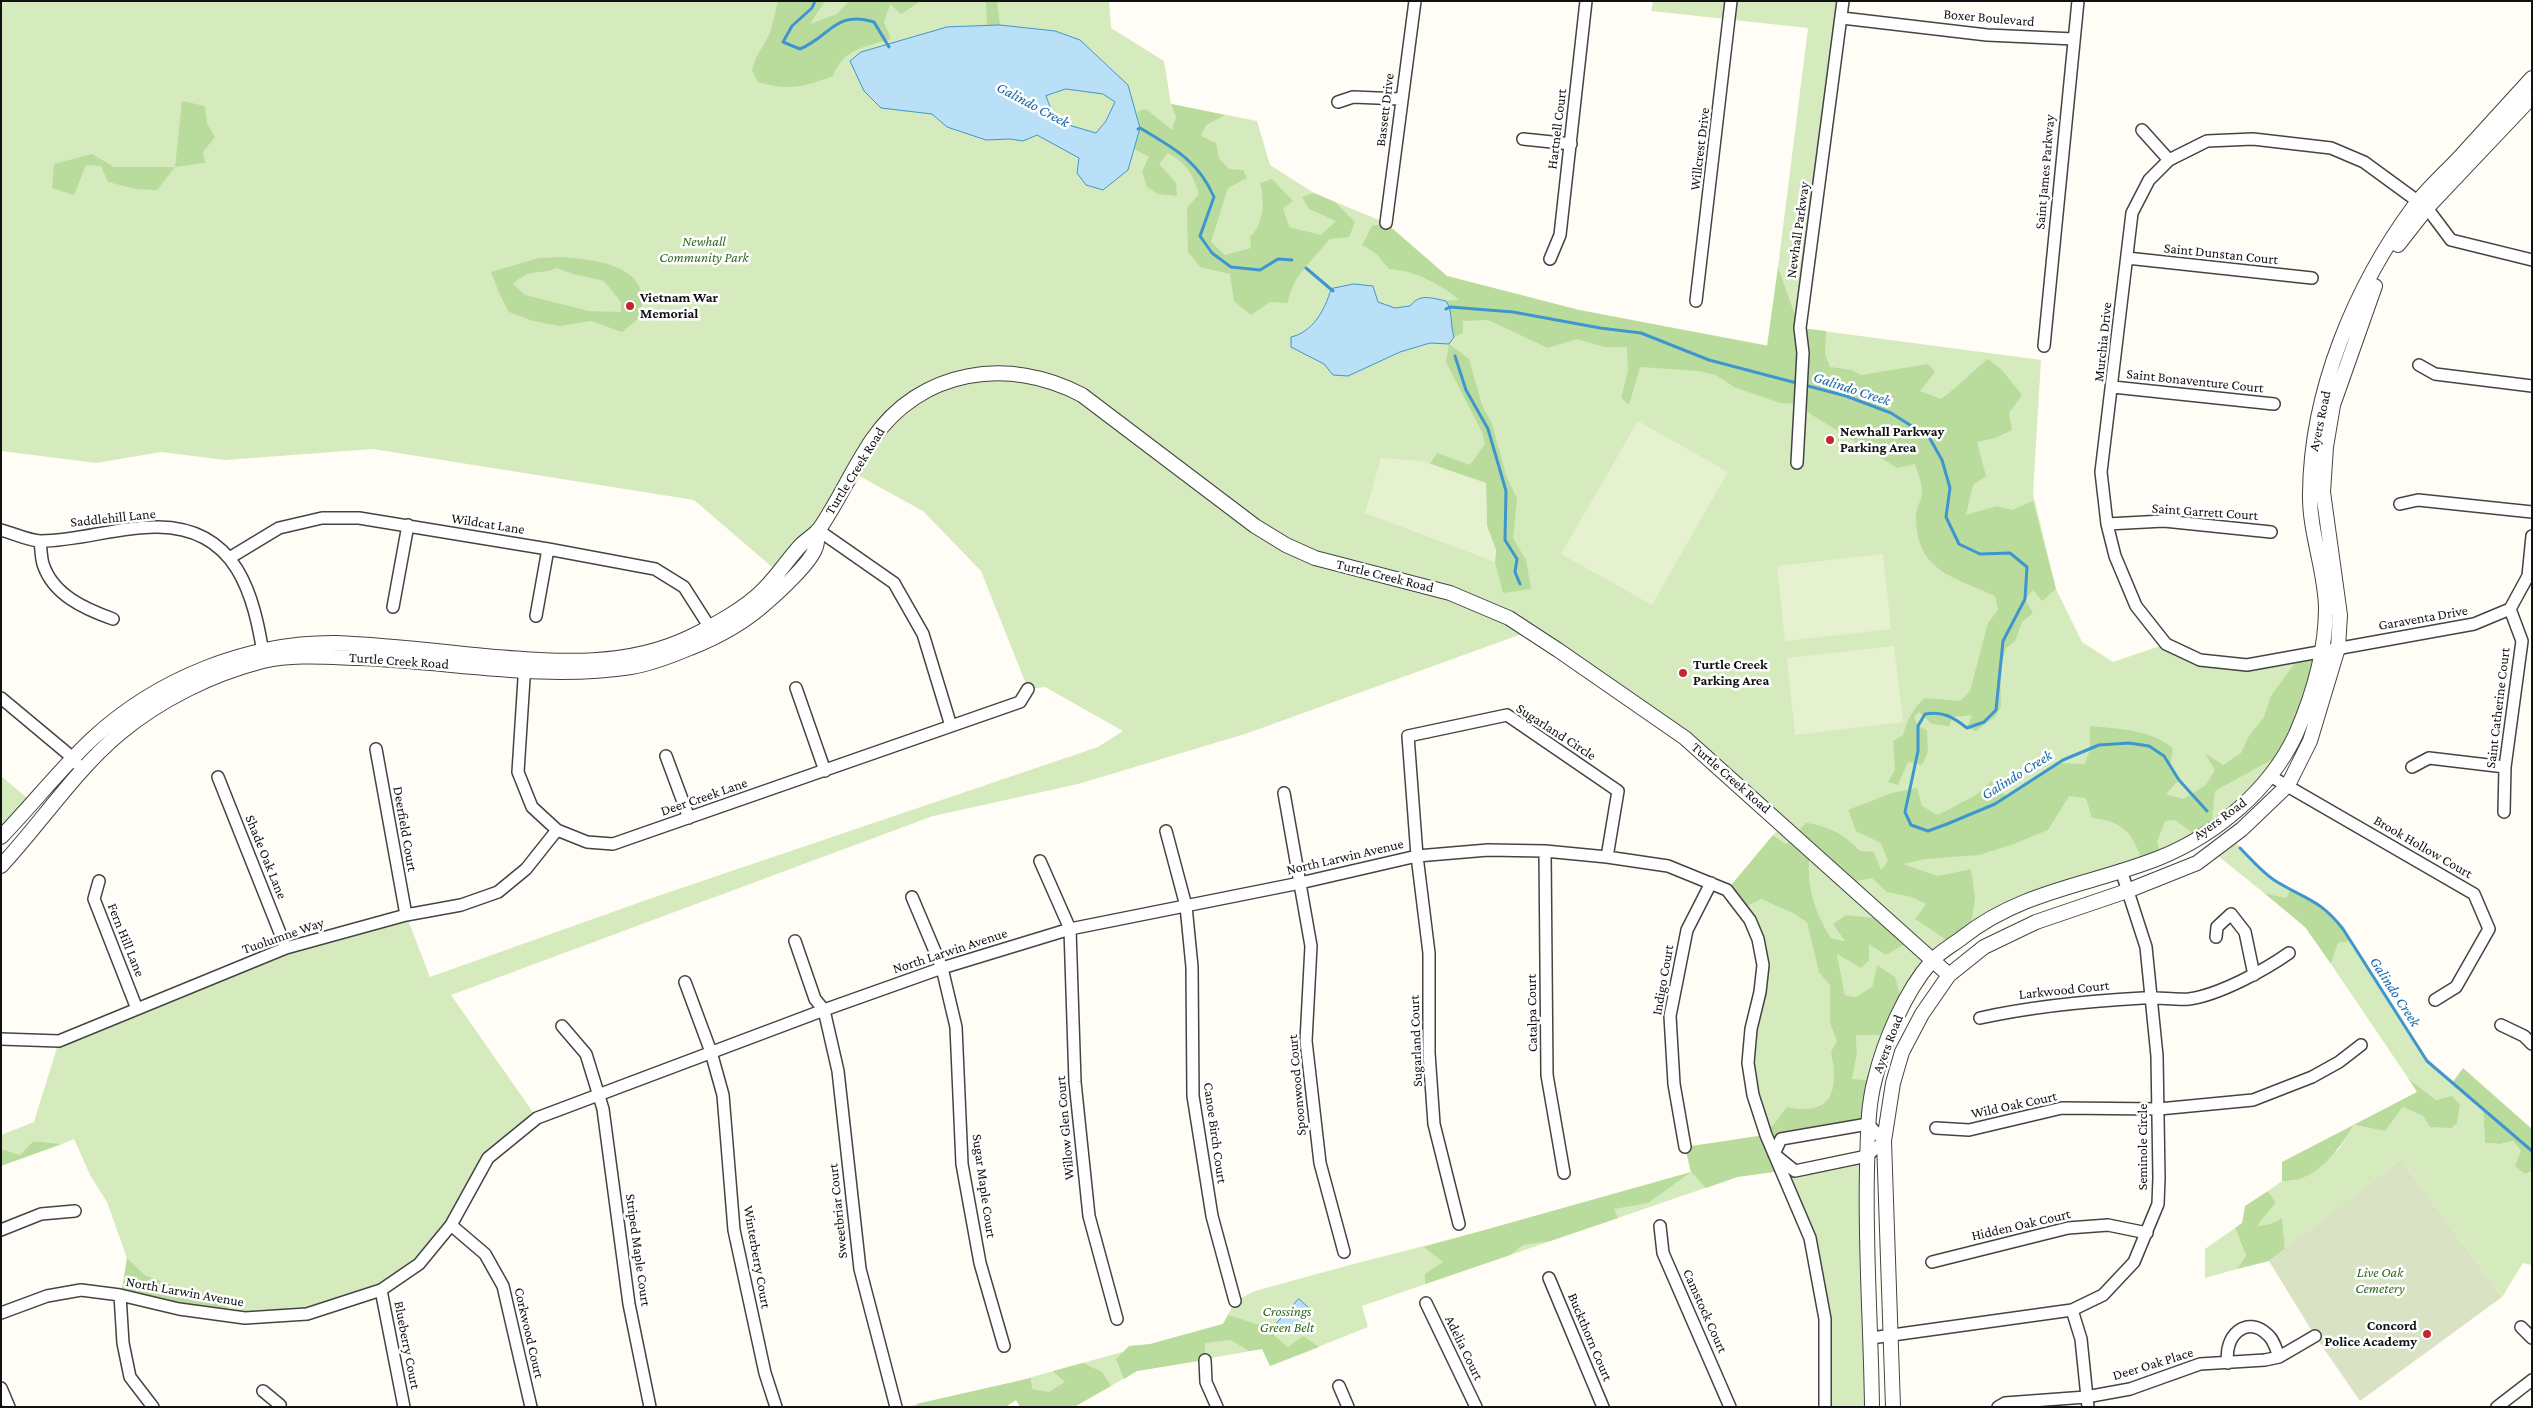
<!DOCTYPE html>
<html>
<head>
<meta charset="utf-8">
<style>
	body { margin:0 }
	#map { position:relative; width:2533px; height:1408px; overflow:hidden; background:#fffdf5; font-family:"Crimson Pro",serif }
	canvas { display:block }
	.frame { position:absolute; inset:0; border:2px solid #111; pointer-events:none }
</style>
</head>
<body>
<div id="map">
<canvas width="2533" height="1408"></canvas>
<div class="frame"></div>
</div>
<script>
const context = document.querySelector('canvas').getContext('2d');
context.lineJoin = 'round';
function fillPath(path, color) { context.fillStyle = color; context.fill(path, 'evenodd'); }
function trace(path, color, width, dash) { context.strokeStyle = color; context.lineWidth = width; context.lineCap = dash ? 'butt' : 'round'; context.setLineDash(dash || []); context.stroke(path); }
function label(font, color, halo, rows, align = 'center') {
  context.font = font + ' "Crimson Pro",serif'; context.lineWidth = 5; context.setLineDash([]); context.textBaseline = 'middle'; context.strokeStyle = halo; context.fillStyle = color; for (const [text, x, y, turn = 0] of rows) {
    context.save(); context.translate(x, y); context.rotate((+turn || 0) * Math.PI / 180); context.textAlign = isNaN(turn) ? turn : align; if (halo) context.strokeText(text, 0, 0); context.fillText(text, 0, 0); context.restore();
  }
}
const green = new Path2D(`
	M1,1H1109L1111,28L1164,61L1171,104L1257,121L1270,165L1314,193L1386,223L1447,276L1579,310L1803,352L1800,328L1778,267L1808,28L1651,11L1653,1H1843L1800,328L2041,360L2033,494L2056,589L2082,642L2113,662L2166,644L2200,660L2247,665L2321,653L2270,776L2198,837L2041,893L1931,961L1903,1005L1877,965L1872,987L1855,997L1845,995L1837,954L1869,944L1910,942L1846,941L1831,938C1812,909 1806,884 1810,850L1793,834L1786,844L1773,835L1783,825L1736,782L1530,631L1248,733L1078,784L933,816L451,995L537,1118L488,1158L419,1264L381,1290L307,1314L230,1316L203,1294L188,1298L178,1287L145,1275L127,1258L107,1202L91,1177L74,1139L62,1144L33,1141L20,1155L1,1149V1135L34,1122L59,1041L286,948L406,915L430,977L649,899L1098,747L1123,731L1045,687L1028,689L981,571L923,511L852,472L779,573L694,500L373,449L225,460L161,452L96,463L1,451Z
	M1,776L33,803L1,837Z
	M2231,838L2272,878L2290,890L2286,898L2264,893L2212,851Z
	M1761,899L1814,919L1857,1052L1856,1035H1890L1874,1081L1781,1139L1774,1154L1795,1171L1867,1156L1872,1407H1825V1319L1810,1238L1780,1171L1737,1177L1362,1306L1368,1327L1270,1366L1262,1349L1137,1371L1074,1407H1020L1016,1400L1005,1407H906L1014,1382L1223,1324L1235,1301L1255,1291L1350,1265L1575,1207L1691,1172L1685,1147L1765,1135L1748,1063L1763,965L1742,909Z
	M2351,941L2427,1061L2483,1111L2485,1143L2500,1144L2513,1141L2521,1151L2525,1174L2532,1171V1265L2523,1263L2502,1297L2401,1159L2285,1249L2282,1218L2270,1224L2257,1226L2276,1203L2268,1191L2282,1181H2293L2338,1150L2354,1125L2385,1131L2403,1107L2423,1116L2436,1100L2408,1078L2331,964L2338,943Z
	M2235,1228L2246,1257L2237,1269L2205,1278V1249Z`);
const forest = new Path2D(`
	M778,1H825L810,24L837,14L849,1H921L901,14L890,4L884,22L891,39C865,47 844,48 833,76C805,87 787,91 758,82L752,70L756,58L770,33Z
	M986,1H997L1000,25H987Z
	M182,101L205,106L207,123L215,137L203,152L205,163L175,167L157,190L136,189L108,182L101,166L86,165L74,195L52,188L54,164L92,154L114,167H175Z
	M1171,104L1225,115L1206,125L1201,136L1216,143L1219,158L1229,169L1243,170L1247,178L1228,188L1211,242L1225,255L1251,248L1250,237C1264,224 1265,201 1260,183L1272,179L1293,201L1283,208L1289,227L1321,235L1336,221L1309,209L1302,197L1314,193L1335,202L1355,222L1349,237L1330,239C1314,258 1290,279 1288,303L1270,302L1251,315L1234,301L1230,274L1200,267L1188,252L1187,208L1199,194C1193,174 1186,163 1168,153L1159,164L1176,183L1177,196L1158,194L1147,187L1142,171L1149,157L1134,149L1140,128L1137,112L1146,109L1172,130L1176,117Z
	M1386,223L1447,276L1579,310L1767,346L1778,267L1800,328L1826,331L1825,354L1830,367L1852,370L1861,375L1928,364L1935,372L1920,391L1941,399C1958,387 1971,372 1988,359L2002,370L2022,395L2009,413L2012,430L1995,438L1977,442L1986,476L1973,485L1966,515L1997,506L2012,510L2033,501L2056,589L2042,601L2033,590L2025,599L2033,613L2022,622L2015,641L2006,648L2000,669L2001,706L1996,716L1976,731L1967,728L1972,715L1953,717L1949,726L1932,724L1919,712L1914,717L1918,726L1927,730L1928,752L1922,765L1908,762L1898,785L1888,782L1895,770L1893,741L1903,735C1907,720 1913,708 1925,698L1960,701L1970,691L1988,623L1998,610L1995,596C1952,576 1916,571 1916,516C1916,507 1923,499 1922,490C1922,482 1917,472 1915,464L1897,468L1809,413L1800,404L1780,403L1734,387L1716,375L1699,371L1640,367L1629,405L1621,398L1628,371L1627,347H1604L1577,339L1548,348L1488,320L1463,321V333L1454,337C1450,325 1453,311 1446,301L1459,300C1441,284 1413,270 1389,269L1377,254L1362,245L1372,226Z
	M563,257C585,259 613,261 631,276C637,280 640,290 644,296L639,318L622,332L591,321L560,326L533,321L509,312L500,295L491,272L539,258ZM557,268L573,274L604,281L621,302V312L589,311L525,295L513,284C531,267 536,276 557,268Z
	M1449,344L1469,359L1482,405L1492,424L1506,475L1517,499L1513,538L1526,560L1531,589L1503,593L1495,562L1496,550L1487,526L1486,483L1430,464L1437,453L1470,465L1485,444L1482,432L1446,362Z
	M2321,653L2284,753L2215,791L2211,828L2198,837L2175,820L2165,821L2157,842L2161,857L2143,863C2133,834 2124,821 2092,818L2086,798L2069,796L2048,830L2014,844L1979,855L1925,859L1903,864L1938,876L1971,869L1975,898L1970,931L1953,944L1915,919L1926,904L1912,897L1887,892L1872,878L1846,883L1810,850C1806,885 1813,909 1831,938L1845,941L1833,924L1846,915L1885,919L1910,941L1886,955L1869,944V960L1861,968L1837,954L1845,995L1855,997L1872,987L1877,965L1895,977L1903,1005L1890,1035H1856L1857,1052L1852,1079L1874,1081L1868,1124L1781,1139L1780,1171L1737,1177L1706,1188L1691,1172L1648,1203L1614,1209L1618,1218L1550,1241L1523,1245L1510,1255L1425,1284V1274L1443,1262L1424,1247L1691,1172L1685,1147L1765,1135L1787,1107C1833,1117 1839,1090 1831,1052L1837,1041L1830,1023V985L1819,972L1807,922L1793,913L1761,899L1742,909L1727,890L1773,835L1786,844L1806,823C1829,826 1844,834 1860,851L1874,852L1881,870L1888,861L1881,843L1856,831L1848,810L1892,793L1917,788L1922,806L1938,815L1976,795L1991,781L2007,797L2057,763L2085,764L2090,749V726C2119,729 2149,729 2173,748L2170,766L2179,780L2166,794L2183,799L2206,785L2215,770L2205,753L2223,765L2241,753L2250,734L2264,717L2271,696L2300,656Z
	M2290,890C2320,902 2333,913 2351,941L2338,943L2331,964L2305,927L2264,893L2286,898Z
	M2463,1068L2532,1129V1171L2525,1174L2515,1166L2521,1151L2513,1141L2500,1144L2485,1143L2483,1111L2452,1083Z
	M2408,1078L2436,1100L2452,1096L2460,1105L2457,1123L2451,1128L2430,1127L2423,1116L2403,1107L2385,1131L2354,1125C2338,1150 2316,1183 2282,1181V1162L2417,1092Z
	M33,1141L62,1144L1,1166V1149L20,1155Z
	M2268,1191L2276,1203L2257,1226L2270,1224L2282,1218L2285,1249L2269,1261L2237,1269L2246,1256L2235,1228L2242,1223L2245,1206Z
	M127,1258L145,1275L178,1287L188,1298L203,1294L223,1295L230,1316L121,1295Z
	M1228,1315L1263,1326L1288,1347L1303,1336L1319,1347L1270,1366L1262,1349L1249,1351L1231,1340L1205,1343V1360L1137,1371L1124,1379L1116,1359L1129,1346L1150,1344L1223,1324Z
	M1083,1363L1102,1372L1111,1386L1074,1407H1020L1016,1400L1005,1407H919L916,1404L1031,1378L1032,1389L1049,1392L1065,1382L1053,1371Z`);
const cemetery = new Path2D(`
	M2401,1159L2502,1297L2360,1401L2315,1336L2269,1261Z`);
const pitch = new Path2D(`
	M1638,421L1728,472L1652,605L1561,554Z
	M1381,458L1422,461L1486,483L1487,526L1496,550L1495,562L1365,513Z
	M1883,554L1891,629L1785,641L1777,566Z
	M1894,646L1903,722L1795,735L1787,658Z`);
const water = new Path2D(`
	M1000,25L1055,31L1080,40L1128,85L1140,128L1128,170L1103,190L1086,185L1077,173L1079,158L1037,135L1023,141L1010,139L986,140L947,127L932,114L881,108L864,91L850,61L861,52L947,27ZM1066,89L1103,94L1115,102L1106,121L1096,133L1072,126L1052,112L1046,96Z
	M1354,284L1373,286L1378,302L1395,308L1410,306C1420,293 1431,298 1446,301C1453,311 1450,325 1454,337L1449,344L1430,343L1400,352L1348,376L1333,375L1324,364L1291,347V337C1313,332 1325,310 1331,289Z
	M1299,1299L1312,1311L1289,1334L1277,1323Z`);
const stream = new Path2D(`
	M815,1L812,8L792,26L783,42L800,49C831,36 835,10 874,22L889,47
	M1138,129L1140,128C1173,148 1198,160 1214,197L1200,236L1212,253L1231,267L1260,270L1278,259L1292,260
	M1306,268L1333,291
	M1446,309L1450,307L1513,312L1600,328L1641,333L1709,360L1846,396L1891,413L1929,437L1942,460L1950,488L1946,517L1959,544L1980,554L2010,553L2027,567L2025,599L2003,641L1996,710L1984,722L1967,728C1953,717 1943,711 1925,714L1918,726V751L1905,812L1911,825L1928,831L1947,824L1995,804L2063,760L2099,745L2129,743L2149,746L2164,756L2179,780L2207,811
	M1455,356L1466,390L1488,429L1506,491L1505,540L1517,559L1515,572L1520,584
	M2240,848C2251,859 2262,872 2274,880C2304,899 2320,899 2343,929L2427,1061L2532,1151`);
const minor = new Path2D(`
	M1842,18L1987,35L2074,39
	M1338,102L1353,97L1401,99
	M2142,130L2169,160
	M1523,139L1571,144
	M1386,223L1415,1
	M2127,258L2312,278
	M1550,259L1560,235L1586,1
	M2532,260L2451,240L2427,208L2364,162L2331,148L2253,139L2207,141L2169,160L2149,180L2132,213L2101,472L2107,524L2115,556L2136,606L2166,644L2200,660L2247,665L2474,624L2510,609L2528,576L2532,536
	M1696,301L1731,1
	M2044,346L2078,1
	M2419,365L2435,374L2532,386
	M2113,387L2274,404
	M1797,463L1803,353L1800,328L1843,1
	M2400,504L2418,500L2532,512
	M2107,524L2164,521L2271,532
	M1,530C13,533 29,541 41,541C80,541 119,526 158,527C237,528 254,594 264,659
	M818,530L894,583L923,634L951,726
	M40,541C41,548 41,557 43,564C53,595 85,609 113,619
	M231,557L279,528L322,518H359L548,549L655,569L684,587L714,634
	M393,607L408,525
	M536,616L548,549
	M525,663L518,772L532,807L557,830L587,842L613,844L1020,702L1028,689
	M796,688L825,771
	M1,698L67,753L83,770
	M376,749L406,915
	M666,756L689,818
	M2412,767L2429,758L2505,767
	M2270,776L2474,894L2489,929L2456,987L2435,1000
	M218,777L286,948
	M1284,793L1311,946L1306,1041L1320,1163L1344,1252
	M2504,812L2505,767L2522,641L2510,609
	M1166,831L1186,906L1192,967L1193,1096L1212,1216L1235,1301
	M1545,851L1547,1075L1564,1173
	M1040,861L1070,929L1075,1082L1089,1216L1117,1319
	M99,881L94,899L137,1009
	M912,897L942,968L956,1027L962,1164L980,1263L1004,1346
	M2216,937L2217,927L2231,914L2245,932L2254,975
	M795,941L815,999L824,1010L838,1071L860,1269L896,1407
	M685,982L711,1052L723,1095L734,1230L765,1373L776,1407
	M1980,1018C2034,1006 2088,1001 2143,998C2158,997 2174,1000 2189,999C2219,995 2265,970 2289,953
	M2501,1025L2524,1036L2532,1044
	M562,1026L586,1054L603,1109L629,1304L650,1407
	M1,1039L59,1041L286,948L406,915L461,905L498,892L526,869L557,830
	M1868,1124L1884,1141L1867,1156L1795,1171L1774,1154L1781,1139Z
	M1936,1128L1969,1130L2062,1108L2159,1109L2253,1100L2312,1077L2339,1062L2361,1045
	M1685,1147L1674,1084L1670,1016L1687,930L1711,883
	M1459,1224L1434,1124L1429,1053V953L1417,856L1408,736L1507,715L1618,791L1607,857
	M451,1225L485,1254L503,1286L531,1407
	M1660,1226L1663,1253L1730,1407
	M1,1230L41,1214L75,1211
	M1932,1262L2068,1228L2108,1225L2147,1233
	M1549,1278L1603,1407
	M381,1290L404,1407
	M120,1295L123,1343L130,1377L153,1407
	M1426,1303L1476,1407
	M2072,1310L2081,1339L2088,1407
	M1,1313L47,1296L81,1290L120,1295L179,1309L245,1318L307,1314L381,1290L419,1264L451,1225L488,1158L537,1118L824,1010L942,968L1070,929L1300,883L1417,856L1488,850L1545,851L1607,857L1668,866L1727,890L1750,920L1758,939L1763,965L1760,992L1751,1029L1748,1063L1753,1095L1766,1135L1810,1238L1825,1319V1407
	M2521,1327L2532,1338
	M1871,1338L2072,1310L2103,1295L2134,1262L2158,1204L2159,1178L2157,1056L2146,947L2121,870
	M1205,1360L1206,1382L1217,1407
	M2228,1363C2223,1336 2247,1314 2268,1335C2274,1340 2276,1349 2279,1357
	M1339,1386L1348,1407
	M1,1388L9,1407
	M263,1391L280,1405L279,1407
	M1998,1407L2005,1403L2086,1397L2130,1389L2200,1364L2265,1360L2279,1357L2315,1336
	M2497,1407L2532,1380`);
const tertiary = new Path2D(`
	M2398,245L2427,208L2532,97
	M1,837C32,805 60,769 92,739C157,679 248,642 336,643C389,645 443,652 495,657C561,662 628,667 690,637C712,627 747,607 764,589C778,575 788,559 801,545C807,539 815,535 820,528C839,500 853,468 872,440C920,369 1009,356 1082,395L1255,526L1286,545L1315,558L1450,593L1509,618L1558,650L1685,738L1949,975
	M1,866C41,823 74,772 119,734C159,700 212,674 263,661C294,654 327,657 359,658C449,661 540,681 631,667C651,664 671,656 690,648C718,637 744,623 767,602C779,592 810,563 815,549C818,544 817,536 818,530
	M1872,1407C1871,1327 1865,1248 1867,1169C1868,1140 1867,1108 1875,1079C1884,1041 1905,992 1931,962C1939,952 1953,945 1963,937C2023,890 2091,885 2159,858C2216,835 2270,790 2296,734C2313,695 2326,649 2326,607C2325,569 2309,531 2310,493C2311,391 2355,286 2415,205C2428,188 2445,173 2460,157C2484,131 2508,104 2532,78
	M1893,1407L1884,1141L1893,1083L1902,1052L1922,1014L1949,975L1984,947L2036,922L2127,891L2197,863L2242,829L2288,785L2310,741L2338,648L2340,615L2323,492L2326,447L2333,405L2375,286`);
const markers = [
	[630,306,5,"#c4262e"],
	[1830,440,5,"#c4262e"],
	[1683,673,5,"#c4262e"],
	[2427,1334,5,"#c4262e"]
];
const streetNames = [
	["Boxer Boulevard",1989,18,5],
	["Bassett Drive",1385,110,-83],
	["Hartnell Court",1557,129,-83],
	["Willcrest Drive",1700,149,-83],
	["Saint James Parkway",2045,172,-85],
	["Newhall Parkway",1798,230,-82],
	["Saint Dunstan Court",2221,254,6],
	["Murchia Drive",2103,342,-84],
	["Saint Bonaventure Court",2195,381,6],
	["Ayers Road",2320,421,-78],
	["Turtle Creek Road",855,471,-58],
	["Saint Garrett Court",2205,512,4],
	["Saddlehill Lane",113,518,-6],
	["Wildcat Lane",488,524,9],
	["Turtle Creek Road",1385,576,14],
	["Garaventa Drive",2423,618,-10],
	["Turtle Creek Road",399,661,4],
	["Saint Catherine Court",2498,708,-83],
	["Sugarland Circle",1556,732,33],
	["Turtle Creek Road",1731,778,41],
	["Deer Creek Lane",704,797,-19],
	["Ayers Road",2220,819,-36],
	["Deerfield Court",405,829,80],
	["Brook Hollow Court",2423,847,30],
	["Shade Oak Lane",266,857,68],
	["North Larwin Avenue",1345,857,-13],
	["Tuolumne Way",283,936,-19],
	["Fern Hill Lane",126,940,68],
	["North Larwin Avenue",950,951,-18],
	["Indigo Court",1663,980,-80],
	["Larkwood Court",2064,990,-6],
	["Catalpa Court",1532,1013,-91],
	["Sugarland Court",1416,1041,-92],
	["Ayers Road",1888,1044,-69],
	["Spoonwood Court",1297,1085,-95],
	["Wild Oak Court",2014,1105,-12],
	["Willow Glen Court",1065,1128,-95],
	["Canoe Birch Court",1215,1133,82],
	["Seminole Circle",2143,1147,-90],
	["Sugar Maple Court",984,1186,82],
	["Sweetbriar Court",838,1211,-96],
	["Hidden Oak Court",2021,1225,-13],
	["Striped Maple Court",638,1250,82],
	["Winterberry Court",757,1257,80],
	["North Larwin Avenue",185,1292,10],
	["Camstock Court",1705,1311,66],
	["Corkwood Court",529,1333,77],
	["Buckthorn Court",1590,1337,67],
	["Blueberry Court",407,1345,79],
	["Adelia Court",1464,1348,64],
	["Deer Oak Place",2153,1364,-17]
];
const parkNames = [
	["Newhall",704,242],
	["Community Park",704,258],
	["Live Oak",2380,1273],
	["Cemetery",2380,1289],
	["Crossings",1287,1312],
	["Green Belt",1287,1328]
];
const poiNames = [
	["Vietnam War",640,298],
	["Memorial",640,314],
	["Newhall Parkway",1840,432],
	["Parking Area",1840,448],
	["Turtle Creek",1693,665],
	["Parking Area",1693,681],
	["Concord",2417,1326,"right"],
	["Police Academy",2417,1342,"right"]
];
const waterNames = [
	["Galindo Creek",1033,105,28],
	["Galindo Creek",1852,389,18],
	["Galindo Creek",2017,775,-32],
	["Galindo Creek",2395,992,57]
];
fillPath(green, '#d5ebbd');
fillPath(forest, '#b9dc9c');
fillPath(cemetery, '#d9e3c4');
fillPath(pitch, '#e6f2cf');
fillPath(water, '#b9e0f7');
trace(water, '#3f96cf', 1);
trace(stream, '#3f96cf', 3);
trace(minor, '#444', 14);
trace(tertiary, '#444', 16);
trace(minor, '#fff', 11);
trace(tertiary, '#fff', 14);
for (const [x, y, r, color] of markers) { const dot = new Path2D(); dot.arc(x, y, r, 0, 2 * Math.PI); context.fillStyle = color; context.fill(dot); trace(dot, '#fff', 2); }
label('14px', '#111', '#fff', streetNames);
label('italic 14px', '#2f6b1f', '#fff', parkNames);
label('bold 14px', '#111', '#fff', poiNames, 'left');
label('italic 15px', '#1768a6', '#fff', waterNames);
</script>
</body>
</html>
